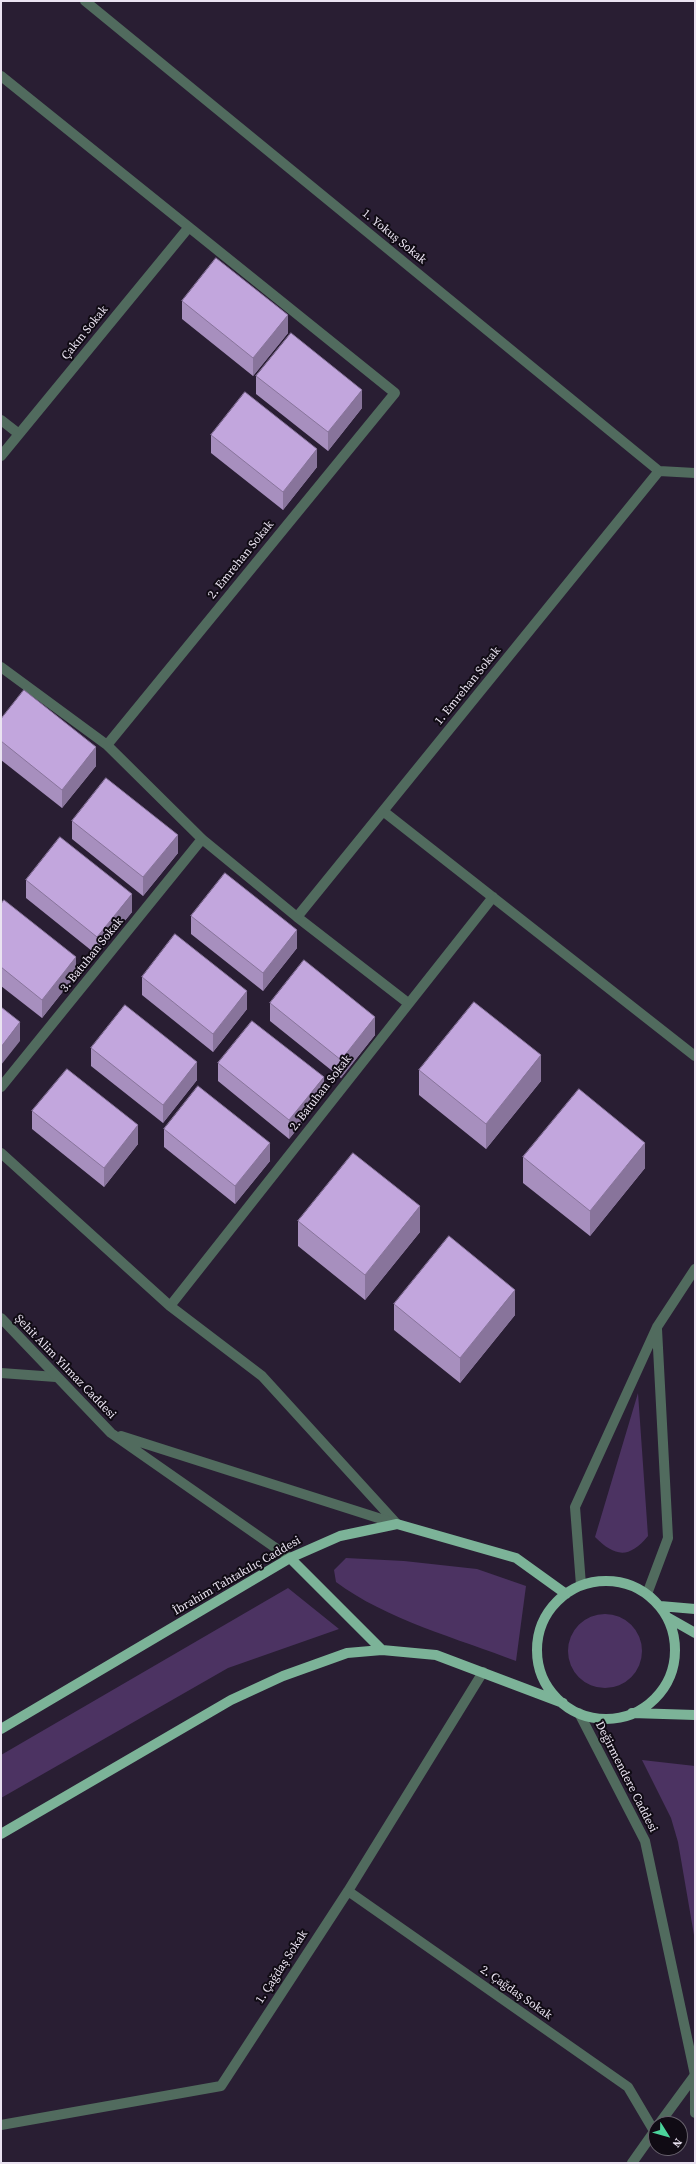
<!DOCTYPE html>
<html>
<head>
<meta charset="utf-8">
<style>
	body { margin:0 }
	#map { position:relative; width:696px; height:2164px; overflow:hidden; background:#291e33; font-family:"Source Serif 4",serif }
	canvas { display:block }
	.frame { position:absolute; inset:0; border:2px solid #eae3f1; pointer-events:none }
	.north { position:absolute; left:648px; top:2116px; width:40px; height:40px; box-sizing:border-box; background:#100b14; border:1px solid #67616c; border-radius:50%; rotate:127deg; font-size:11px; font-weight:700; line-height:16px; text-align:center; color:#eae3f1 }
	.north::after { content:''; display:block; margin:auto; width:14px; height:18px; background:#4bd49b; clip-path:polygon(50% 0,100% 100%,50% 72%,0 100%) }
</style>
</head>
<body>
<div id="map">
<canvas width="696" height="2164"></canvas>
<div class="frame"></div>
<div class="north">N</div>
</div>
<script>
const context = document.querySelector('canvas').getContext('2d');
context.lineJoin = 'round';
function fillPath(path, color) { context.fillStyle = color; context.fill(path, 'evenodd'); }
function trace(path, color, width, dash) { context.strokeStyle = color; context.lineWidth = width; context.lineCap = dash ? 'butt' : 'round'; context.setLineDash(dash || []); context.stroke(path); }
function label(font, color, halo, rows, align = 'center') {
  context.font = font + ' "Source Serif 4",serif'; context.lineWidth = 4; context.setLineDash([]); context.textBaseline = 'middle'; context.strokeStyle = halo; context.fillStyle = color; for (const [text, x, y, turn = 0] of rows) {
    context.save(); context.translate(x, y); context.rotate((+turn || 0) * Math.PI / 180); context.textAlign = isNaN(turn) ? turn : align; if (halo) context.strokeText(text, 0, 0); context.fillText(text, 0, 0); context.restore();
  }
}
const green = new Path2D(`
	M638,1393L648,1536C629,1559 615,1557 595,1537Z
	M346,1558L404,1561L477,1569L526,1586L516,1661C459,1639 385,1619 336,1582L334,1570Z
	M288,1588L339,1629L228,1668L1,1798V1755Z
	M568 1651a37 37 0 1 1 74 0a37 37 0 1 1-74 0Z
	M642,1760L695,1766V1941L678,1842L671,1818Z`);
const minor = new Path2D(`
	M85,1L659,471L695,473
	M1,76L395,393L107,745
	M1,420L19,434
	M1,456L189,227
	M1,667L107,745L202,839L297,917L408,1003
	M383,811L695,1056
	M297,917L659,471
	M1,1087L202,839
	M1,1153L170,1306L262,1376L397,1524
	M170,1306L493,897
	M1,1373L56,1377
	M348,1891L628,2087L654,2131
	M659,2124L695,2075
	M1,2125L221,2086L348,1891L483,1672
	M632,2163L656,2129`);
const tertiary = new Path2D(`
	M1,1318L111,1433L290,1558
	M121,1436L397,1524
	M581,1585L575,1507L657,1327L695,1269
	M647,1594L668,1538L657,1329
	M579,1713L645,1841L695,2075V2113`);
const primary = new Path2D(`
	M290,1558L382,1650
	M537 1650a69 69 0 1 1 138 0a69 69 0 1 1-138 0Z
	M660,1606L695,1609
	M667,1617L695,1633
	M632,1713L695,1715
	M1,1729L290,1558L340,1536L397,1524L516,1558L566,1594
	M1,1834L231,1700L283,1676L347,1653L382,1650L436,1655L563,1703`);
const wall = new Path2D(`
	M182,301L288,333L253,376L182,319Z
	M256,376L362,408L328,451L256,394Z
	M211,435L317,467L283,510L211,453Z
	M1,719L96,766L62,808L1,760Z
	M72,821L178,853L143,896L72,839Z
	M26,880L132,912L97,955L26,898Z
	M1,904L76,975L42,1018L1,986Z
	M191,916L297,948L263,991L191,934Z
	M142,977L247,1009L213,1052L142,995Z
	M270,1003L375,1035L341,1078L270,1021Z
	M91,1048L197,1080L163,1123L91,1066Z
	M218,1063L324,1096L289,1139L218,1081Z
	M419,1070L541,1081L486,1149L419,1095Z
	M32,1111L138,1144L104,1187L32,1129Z
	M164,1129L270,1161L235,1204L164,1147Z
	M523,1157L645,1168L590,1236L523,1183Z
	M298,1221L420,1232L365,1300L298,1246Z
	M394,1304L515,1315L460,1383L394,1330Z`);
const shadedWall = new Path2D(`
	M288,315V333L253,376V358Z
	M362,390V408L328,451V432Z
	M317,449V467L283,510V492Z
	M96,747V766L62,808V790Z
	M178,835V853L143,896V877Z
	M132,894V912L97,955V937Z
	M297,930V948L263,991V973Z
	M76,957V975L42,1018V1000Z
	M247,991V1009L213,1052V1034Z
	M375,1017V1035L341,1078V1060Z
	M20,1022V1041L1,1065V1047Z
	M541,1055V1081L486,1149V1124Z
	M197,1062V1080L163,1123V1105Z
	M324,1077V1096L289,1139V1120Z
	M138,1125V1144L104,1187V1168Z
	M270,1143V1161L235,1204V1186Z
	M645,1143V1168L590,1236V1211Z
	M420,1206V1232L365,1300V1275Z
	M515,1290V1315L460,1383V1358Z`);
const building = new Path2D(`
	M216,258L288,315L253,358L182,301Z
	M291,333L362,390L328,432L256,376Z
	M245,392L317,449L283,492L211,435Z
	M24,690L96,747L62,790L1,741V719Z
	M106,778L178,835L143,877L72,821Z
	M60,837L132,894L97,937L26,880Z
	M225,873L297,930L263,973L191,916Z
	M4,900L76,957L42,1000L1,967V904Z
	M175,934L247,991L213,1034L142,977Z
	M304,960L375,1017L341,1060L270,1003Z
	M474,1002L541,1055L486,1124L419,1070Z
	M125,1005L197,1062L163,1105L91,1048Z
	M1,1007L20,1022L1,1047Z
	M252,1021L324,1077L289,1120L218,1063Z
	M67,1069L138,1125L104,1168L32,1111Z
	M198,1086L270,1143L235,1186L164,1129Z
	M579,1089L645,1143L590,1211L523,1157Z
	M353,1153L420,1206L365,1275L298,1221Z
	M449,1236L515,1290L460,1358L394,1304Z`);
const streetNames = [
	["1. Yokuş Sokak",394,237,39],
	["Çakın Sokak",85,333,-51],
	["2. Emrehan Sokak",241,560,-51],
	["1. Emrehan Sokak",468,686,-51],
	["3. Batuhan Sokak",92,955,-51],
	["2. Batuhan Sokak",321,1093,-52],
	["Şehit Alim Yılmaz Caddesi",65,1367,46],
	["İbrahim Tahtakılıç Caddesi",237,1576,-30],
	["Değirmendere Caddesi",626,1777,63],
	["1. Çağdaş Sokak",282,1967,-57],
	["2. Çağdaş Sokak",516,1993,35]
];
fillPath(green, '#4c3362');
trace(minor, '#516b5e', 10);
trace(tertiary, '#516b5e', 10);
trace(primary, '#7cb398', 10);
fillPath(wall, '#a78fbe');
fillPath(shadedWall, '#88749b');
fillPath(building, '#c2a6dd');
trace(building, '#88749b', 1);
label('12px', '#eae3f1', '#100b14', streetNames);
</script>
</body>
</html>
